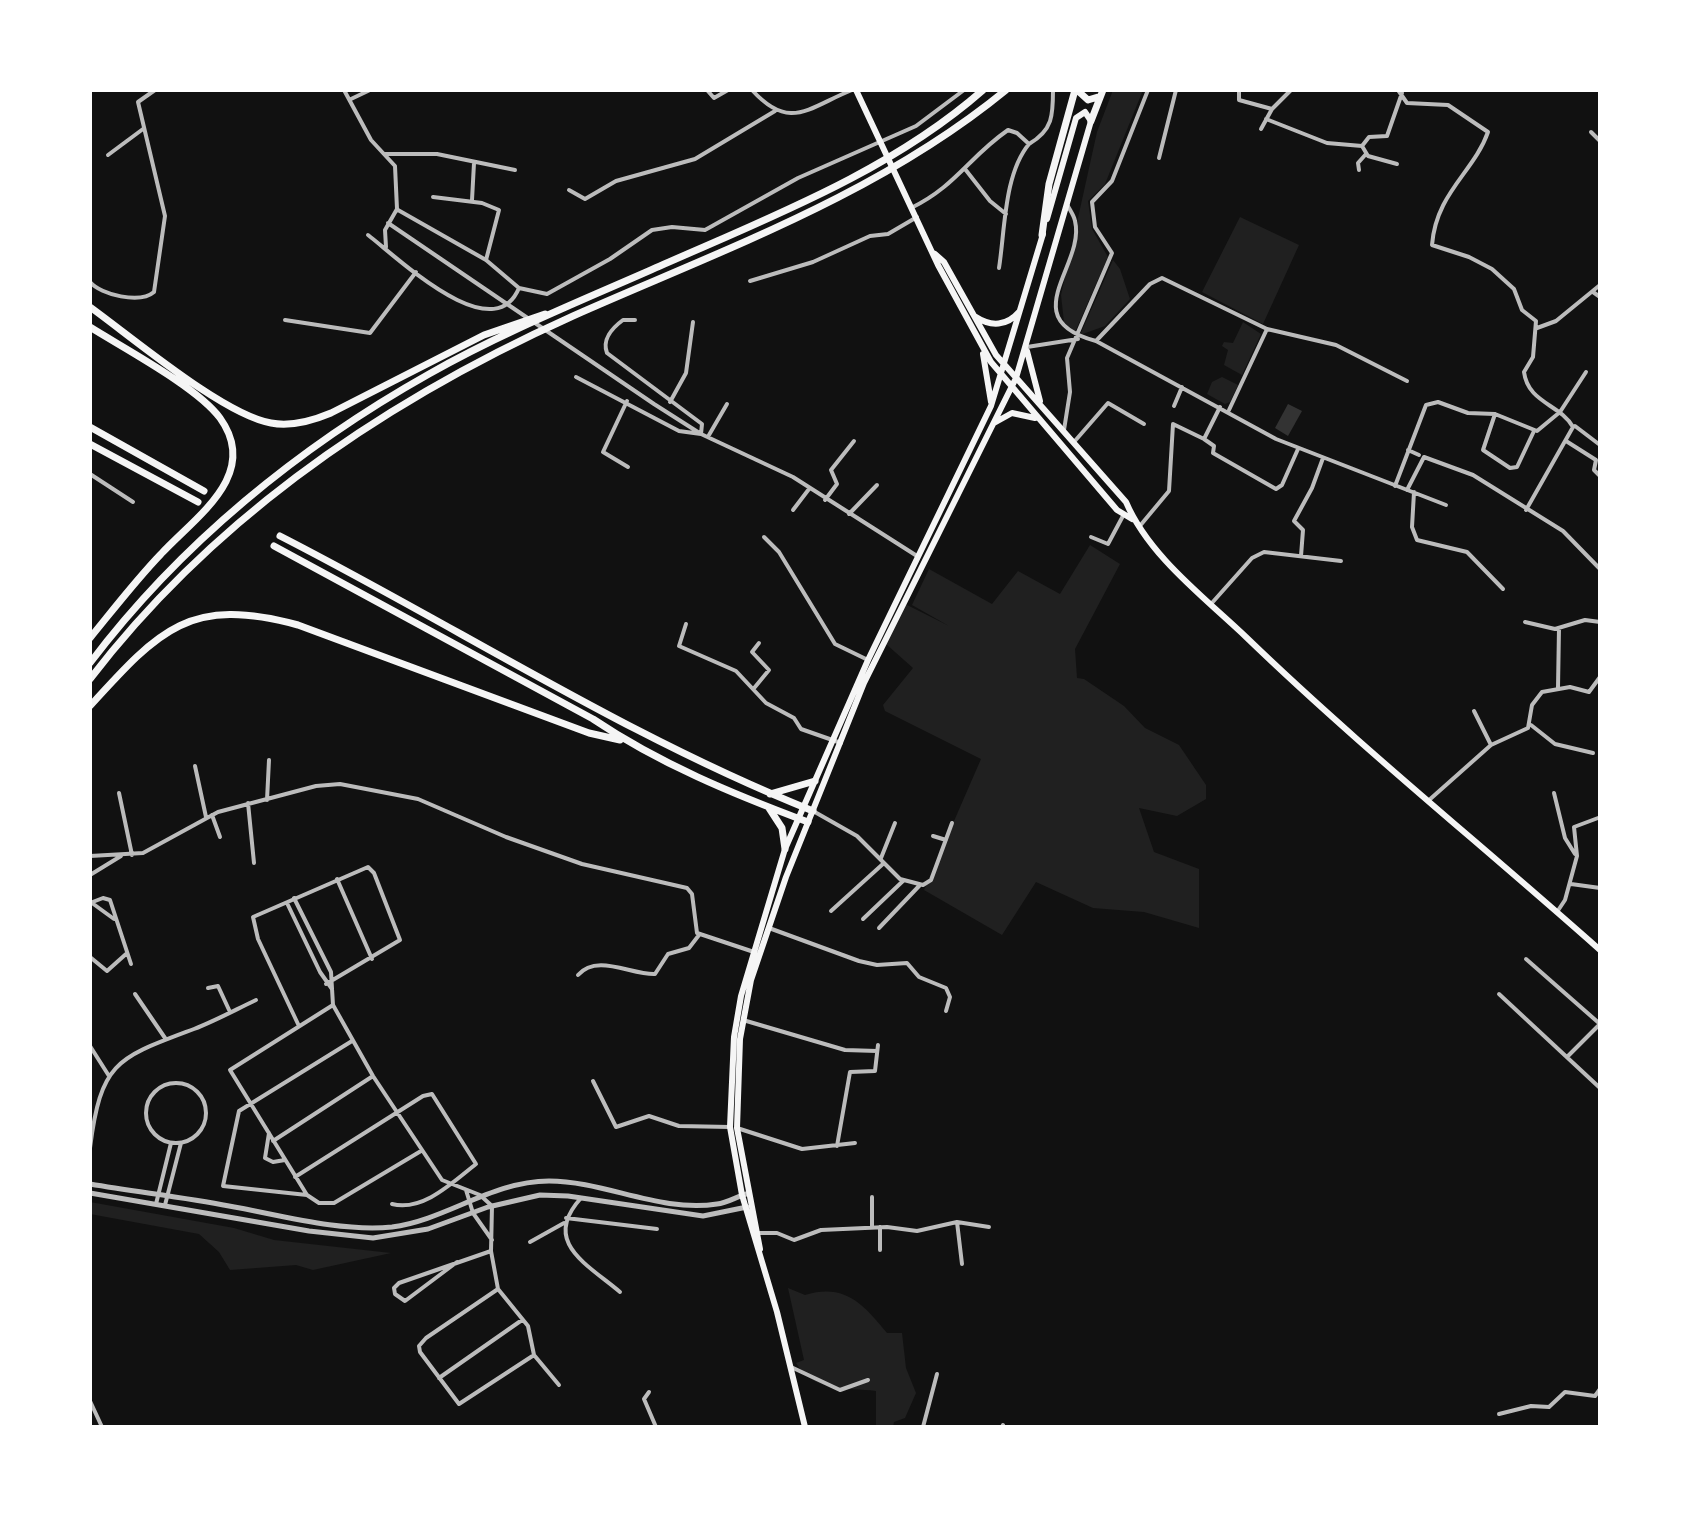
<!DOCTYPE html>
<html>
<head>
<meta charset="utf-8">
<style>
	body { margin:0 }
	#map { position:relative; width:1690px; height:1517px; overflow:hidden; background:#111; font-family:"Asap Condensed",sans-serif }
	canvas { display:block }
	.frame { position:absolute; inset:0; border:92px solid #fff; pointer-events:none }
</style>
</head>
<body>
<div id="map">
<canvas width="1690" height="1517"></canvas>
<div class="frame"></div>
</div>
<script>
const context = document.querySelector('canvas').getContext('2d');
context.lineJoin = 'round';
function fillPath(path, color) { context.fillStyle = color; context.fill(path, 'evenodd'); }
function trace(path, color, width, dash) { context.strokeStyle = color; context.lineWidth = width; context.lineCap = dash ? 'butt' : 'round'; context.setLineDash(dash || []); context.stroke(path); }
const green = new Path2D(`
	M1113,90H1143L1105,184L1088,201L1092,229L1108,257L1075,332L1064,322L1061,295L1097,132Z
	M1240,217L1299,245L1263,324L1202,292Z
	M1113,260L1120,269L1130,299L1105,326L1080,335Z
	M1243,322L1261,334L1242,375L1224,365L1228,350L1222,346L1224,342L1233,343Z
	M1222,377L1238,385L1230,402L1225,404L1207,394L1212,382Z
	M1090,545L1120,564L1075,649L1077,678L1084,679L1124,706L1145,728L1179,745L1206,785V799L1177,816L1139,808L1154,852L1199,869V928L1144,912L1093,908L1036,882L1002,935L924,890L981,759L885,711L883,705L913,668L886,644L905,604L949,626L912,605L929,569L992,604L1018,571L1060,594Z
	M90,1202L234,1228L274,1240L391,1253L313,1270L296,1265L230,1270L219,1252L199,1234L90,1214Z
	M788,1288L805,1295C845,1283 863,1304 887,1333H902L906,1368L916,1393L905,1418L894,1422L893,1427H876V1391C847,1387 814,1393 796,1363L804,1360Z`);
const water = new Path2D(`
	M1288,404L1302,411L1288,436L1275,428Z`);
const minor = new Path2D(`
	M344,90L371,140L395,166L397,209L385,230L386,247
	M707,90L714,98L728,90
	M752,90C790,132 809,107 852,90
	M1239,90V100L1272,109
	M1398,90L1407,103L1448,105L1488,132C1474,172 1436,193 1432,245L1469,257L1492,269L1514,289L1522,310L1536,321L1533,357L1524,372C1528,403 1560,404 1573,427L1526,510
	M351,99L370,90
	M1266,119L1327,143L1362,146
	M1261,129L1272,109L1291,90
	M1591,132L1600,141
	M1362,146L1369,137L1387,136L1402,93
	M1362,146L1368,156L1397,164
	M385,154H437L515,170
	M108,155L143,129
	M1159,158L1176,90
	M965,169L990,201L1006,214
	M1359,170L1358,163L1366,154
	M569,190L585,199L616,181L695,159L775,111
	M433,197L482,203L499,210L486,260
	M472,200L474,163
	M1067,204C1069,209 1074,215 1075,221C1086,265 1013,319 1096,341L1276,439L1446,505
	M911,208C956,186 969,157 1008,130L1017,133L1029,144C1053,130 1053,115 1053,90
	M398,210L486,260L519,288
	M388,223L654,404L701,434L793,477L917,556
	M368,235C398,258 493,350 519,288
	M999,268C1005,230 1004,174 1029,144
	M750,281L813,262L870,236L888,234L917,217
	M90,282C101,295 140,304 154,292L165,216L138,102L155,90
	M519,288L547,294L610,259L652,230L672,227L705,230L798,178L916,126L964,90
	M1593,292L1600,297
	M285,320L370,333L416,272
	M1537,328L1556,321L1600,285
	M1096,341L1150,284L1162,278L1267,329L1336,345L1407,381
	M1027,347L1078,339
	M576,377L679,431L701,434L702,424L607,353C602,340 612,328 623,320H635
	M627,401L603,452L628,467
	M670,402L686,373L693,322
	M1174,406L1182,387
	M1229,410L1267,329
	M1495,414L1483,450L1510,468L1517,467L1534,431
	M1575,426L1600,445
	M1064,430L1070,392L1067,358L1112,253L1095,227L1092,202L1112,181L1148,90
	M709,435L727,404
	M1204,439L1214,446L1213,453L1276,489L1282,485L1298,449
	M1566,441L1596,460L1594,470L1600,476
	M1074,442L1108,403L1144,424
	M1408,450L1419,455
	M90,474L133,502
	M1395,486L1426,405L1438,402L1468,413L1495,414L1537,431L1560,412L1586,372
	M1407,490L1424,457L1473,475L1563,531L1600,569
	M1414,492L1412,527L1417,540L1467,552L1503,589
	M825,500L837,484L831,470L854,441
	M793,510L809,489
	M849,514L877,485
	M1139,527L1169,491L1173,424L1204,439L1220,407
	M764,537L779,552L835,644L868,660
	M1091,537L1108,544L1124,514
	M1301,556L1303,530L1294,521L1312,488L1323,458
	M1211,604L1252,558L1264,552L1341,561
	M1525,622L1555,629L1585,620L1600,622
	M686,624L679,646L736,671L766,703L794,718L801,729L841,743
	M755,687L769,670L752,652L759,643
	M1558,688L1559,628
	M1474,711L1491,745
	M1531,725L1555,744L1593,753
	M195,766L206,817
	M119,793L132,855
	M1554,793L1565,838L1575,854
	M267,800L269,760
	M1428,801L1491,745L1528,728L1532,705L1542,692L1570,687L1589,692L1600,677
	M248,803L254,863
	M813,811L857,836L900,879L923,885L931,880L952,823
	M212,815L220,837
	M933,836L946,840
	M90,856L143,853L218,812L316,786L340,784L418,799L506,837L582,864L687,888L692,894L697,933L754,952
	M881,858L895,823
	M90,875L121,856
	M337,879L372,959
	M1571,884L1600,888
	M294,898L331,972L333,1005L373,1076L442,1180L480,1195L492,1206L491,1251L498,1289L528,1326L534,1355L559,1385
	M90,903L103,898L110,900L131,964
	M92,903L114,919
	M287,903L320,972L332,989
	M831,911L884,863
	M1557,912L1565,900L1577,856L1574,827L1598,818
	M863,919L904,880
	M769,928L859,961L877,965L907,963L919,977L946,988L950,997L946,1011
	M879,928L920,885
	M90,957L107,971L126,954
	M1526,959L1600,1024
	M578,975C597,953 631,975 655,974L668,954L689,948L699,935
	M208,988L218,986L230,1012
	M135,994L165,1038
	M1499,994L1600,1088
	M743,1020L845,1050L877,1051
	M298,1024L258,939L253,917L368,867L374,873L400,940L326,984
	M352,1041L239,1111L223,1186L307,1195L319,1203H334L421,1151
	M90,1046L109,1076
	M1568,1056L1600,1024
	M593,1081L616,1127L649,1116L679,1126L730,1127
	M146 1113a30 30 0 1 1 60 0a30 30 0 1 1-60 0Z
	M737,1128L802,1149L855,1143
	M269,1133L265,1158L273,1162L285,1160
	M273,1141L373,1076
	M837,1146L850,1072L875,1071L878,1045
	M90,1148C101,1061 117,1058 194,1029C215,1021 235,1010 256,1000
	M295,1177L423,1096L432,1094L476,1164C453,1182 423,1212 392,1204
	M466,1190L473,1213L492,1240
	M307,1195L230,1070L333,1005
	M581,1198C541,1242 587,1264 620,1292
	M156,1204L171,1143
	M165,1205L181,1143
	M566,1218L657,1229
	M957,1222L962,1264
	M872,1226V1197
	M757,1233H777L794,1240L821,1230L887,1227L917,1231L957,1222L989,1227
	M530,1242L564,1223
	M880,1250V1227
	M457,1262L405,1301L395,1294L394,1288L399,1283L491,1251
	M498,1289L426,1338L419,1346L420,1352L459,1404L534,1355
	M791,1367L840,1390L868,1380
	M439,1378L522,1320
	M649,1392L644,1399L656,1427
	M90,1401L102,1427
	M1499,1414L1531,1406L1549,1407L1565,1392L1595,1396L1600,1389
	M923,1427L937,1374
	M1002,1427L1003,1425`);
const tertiary = new Path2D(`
	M90,1184C136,1192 183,1197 229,1206C280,1215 339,1232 392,1227C446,1220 492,1181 549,1181C604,1181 661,1213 717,1204C727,1203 736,1197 746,1194
	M90,1193L309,1231L373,1238L428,1229L488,1207L540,1195L568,1196L703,1216L747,1207`);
const trunk = new Path2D(`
	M856,90L938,265L991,362L1117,510L1132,519
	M935,254L944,262L996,355L1126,502C1149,556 1204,597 1246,637C1359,746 1482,845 1600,950
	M976,317C991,327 1007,326 1019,312
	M1027,351L1040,401
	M983,354L991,402
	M994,423L1012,413L1035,418
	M760,1249L737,1128L740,1039L751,980L786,877L864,683L1016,378L1091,121L1085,112L1076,118L1047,219
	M805,1427L777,1312L742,1195L730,1127L734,1037L741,996L785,849L868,660L991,406L1043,234`);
const motorway = new Path2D(`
	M1077,90L1088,100L1098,97
	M1091,121L1103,90
	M1042,235L1049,184L1075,90
	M90,307C133,338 224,415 271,423C292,427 312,421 331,413L484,335L545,314
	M90,327C125,349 197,387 220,418C261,475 195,517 161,554C136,580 113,610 90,638
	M90,427L204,491
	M90,444L198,502
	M280,536C458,627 627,737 813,811
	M274,546L593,719C660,764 733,794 808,822
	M90,663C180,544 299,447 429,374C503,332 583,300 660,266C771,217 891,171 983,90
	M90,679C216,515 386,400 573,316C722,250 878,195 1006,90
	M90,706C160,629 190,596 298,625L589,733L620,740
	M770,794L815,781
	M769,808L782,828L785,849`);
fillPath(green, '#202020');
fillPath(water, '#333');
trace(minor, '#bcbcbc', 4);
trace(tertiary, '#bcbcbc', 5);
trace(trunk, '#f5f5f5', 6);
trace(motorway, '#f5f5f5', 7);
</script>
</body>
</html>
